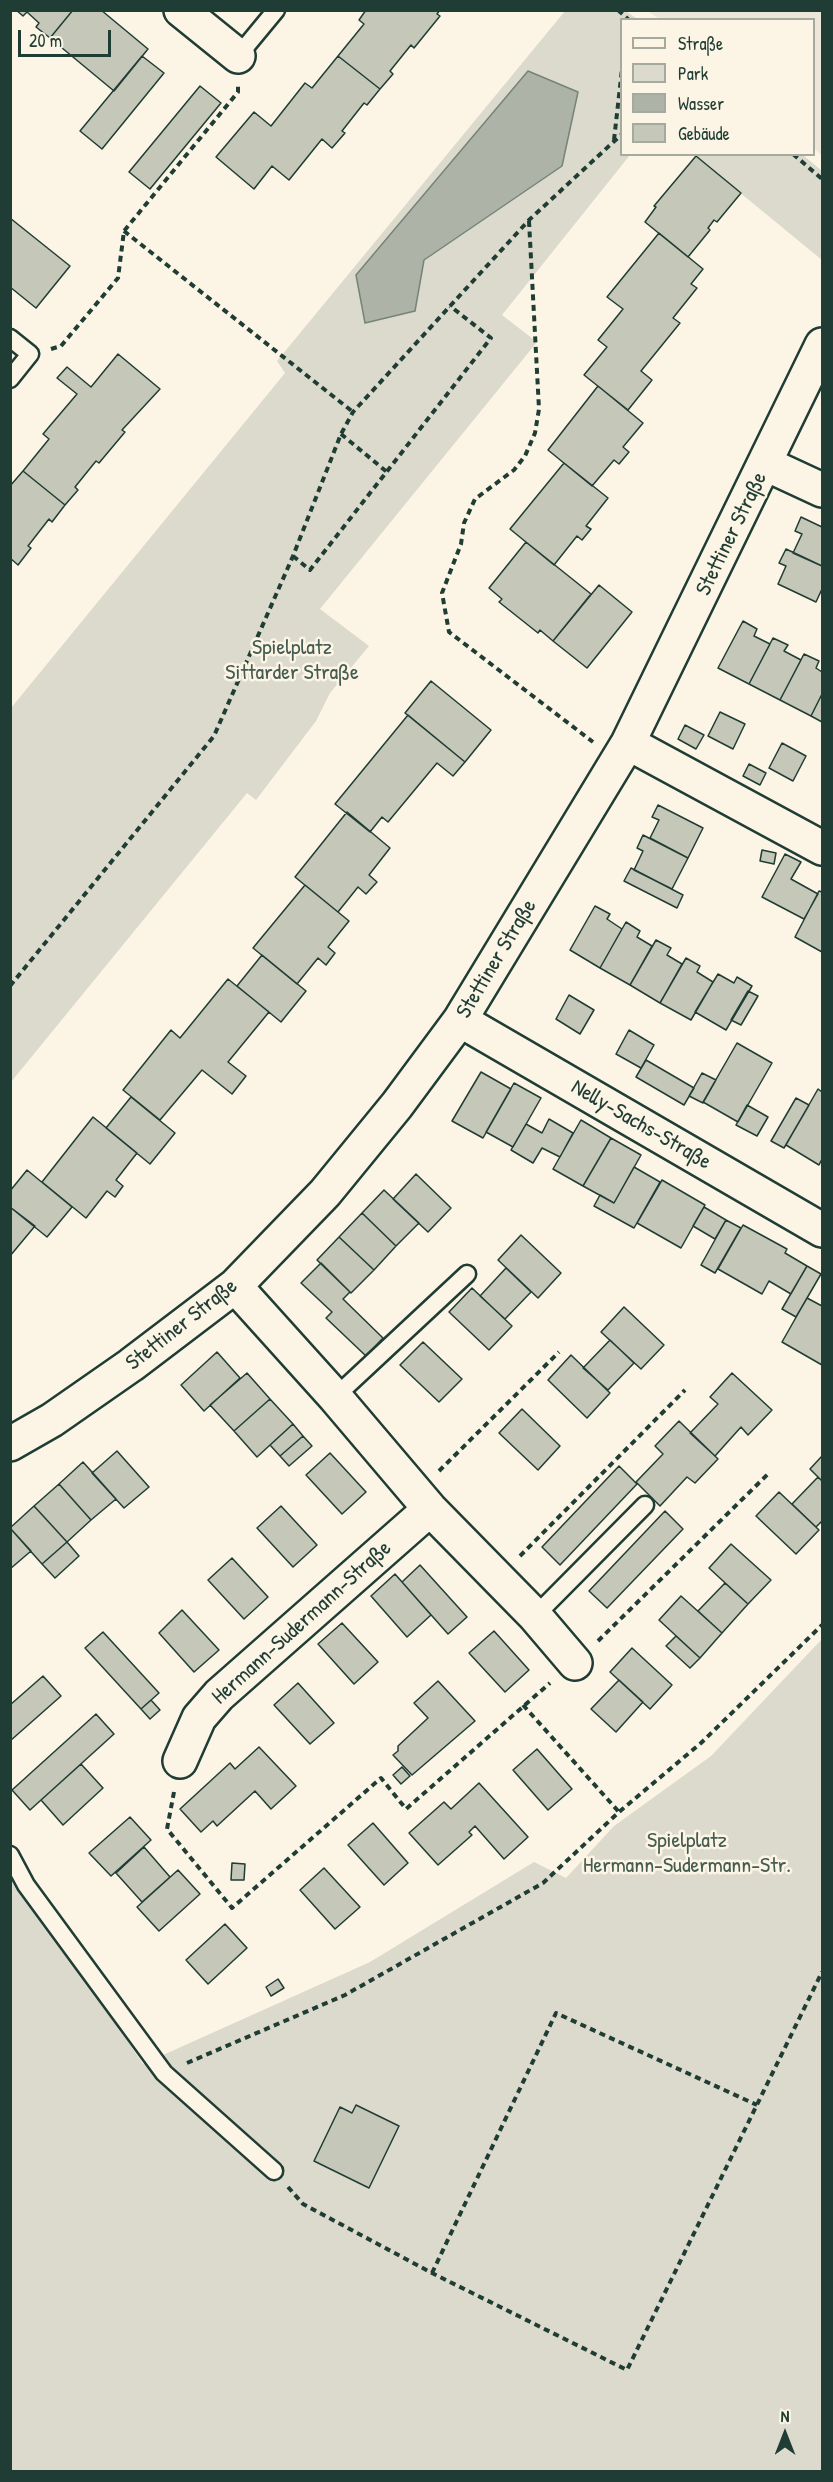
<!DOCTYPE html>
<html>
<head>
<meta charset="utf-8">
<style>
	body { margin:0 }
	#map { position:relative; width:833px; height:2482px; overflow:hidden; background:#fcf5e5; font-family:"Patrick Hand",sans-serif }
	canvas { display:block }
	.frame { position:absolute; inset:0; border:12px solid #1f3d34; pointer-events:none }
	.legend { position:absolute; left:620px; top:18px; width:195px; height:138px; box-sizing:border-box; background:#fcf5e5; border:2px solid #a4ab9e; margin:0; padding:8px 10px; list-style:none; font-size:18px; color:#1f3d34 }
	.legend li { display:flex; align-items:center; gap:12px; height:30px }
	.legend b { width:30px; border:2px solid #a4ab9e }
	.north { position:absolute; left:755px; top:2404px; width:60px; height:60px; -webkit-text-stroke:4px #fcf5e5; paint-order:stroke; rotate:0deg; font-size:16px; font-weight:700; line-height:24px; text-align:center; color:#1f3d34 }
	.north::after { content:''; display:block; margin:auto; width:21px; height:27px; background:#1f3d34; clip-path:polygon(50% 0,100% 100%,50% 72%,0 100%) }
	.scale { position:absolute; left:18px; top:30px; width:93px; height:27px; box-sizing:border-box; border:3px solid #1f3d34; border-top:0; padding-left:8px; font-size:18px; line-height:21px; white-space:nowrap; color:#1f3d34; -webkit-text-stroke:4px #fcf5e5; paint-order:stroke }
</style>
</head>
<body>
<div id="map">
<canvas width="833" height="2482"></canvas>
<div class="frame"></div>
<ul class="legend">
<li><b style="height:8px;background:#fcf5e5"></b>Straße</li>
<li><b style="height:16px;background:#dcdacc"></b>Park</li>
<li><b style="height:16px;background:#aeb3a7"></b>Wasser</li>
<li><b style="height:16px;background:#c5c7b9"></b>Gebäude</li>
</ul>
<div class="north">N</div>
<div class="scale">20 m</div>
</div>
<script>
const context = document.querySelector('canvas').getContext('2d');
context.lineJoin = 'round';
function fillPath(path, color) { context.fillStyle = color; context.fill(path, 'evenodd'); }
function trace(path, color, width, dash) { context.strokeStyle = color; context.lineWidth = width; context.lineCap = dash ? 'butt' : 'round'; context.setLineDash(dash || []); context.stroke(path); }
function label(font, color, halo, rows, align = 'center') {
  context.font = font + ' "Patrick Hand",sans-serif'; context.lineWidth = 5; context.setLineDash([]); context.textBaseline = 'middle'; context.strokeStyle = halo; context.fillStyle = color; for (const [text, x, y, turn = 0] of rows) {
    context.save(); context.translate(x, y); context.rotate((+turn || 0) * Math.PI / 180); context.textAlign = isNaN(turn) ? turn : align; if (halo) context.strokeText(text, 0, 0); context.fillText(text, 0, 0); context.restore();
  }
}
const built = new Path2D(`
	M648,11H822V156L814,148V20L659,19Z`);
const green = new Path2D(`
	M565,11H626L637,19L622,20V154L630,155L502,315L537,342L320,609L369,646L330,693L316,721L256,800L247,793L11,1082V708L285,373L277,361Z
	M694,155H803L822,171V260Z
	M822,1639L821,2471H11L10,1869L143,2064L370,1962L534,1862L566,1878L614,1826L711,1756Z`);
const water = new Path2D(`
	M528,71L578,92L562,166L424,260L415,311L365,323L356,275Z`);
const building = new Path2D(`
	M16,10H73L50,38L36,27L39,23L27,12L23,16Z
	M73,10H101L148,49L114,91L50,38Z
	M366,10H440L437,14L440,16L414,48L411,45L390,71L393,74L380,89L338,56L364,24L359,20Z
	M142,56L164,73L102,149L80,131Z
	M338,56L380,89L367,105L364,103L342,131L345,133L332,148L322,139L289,180L272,166L254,189L216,157L254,112L271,126L305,83L312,88Z
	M200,86L221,103L150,189L129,172Z
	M696,156L741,193L717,222L714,220L708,228L710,230L688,257L645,222L656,207L654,206Z
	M10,218L70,266L36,308L10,287Z
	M659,233L703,269L691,284L697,288L673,318L680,323L641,371L652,380L628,410L584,375L607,347L598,340L623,309L607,297Z
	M118,354L160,389L122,430L125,432L99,463L96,461L75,487L78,490L65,505L23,471L49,439L43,434L77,394L57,378L67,367L91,387Z
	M598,386L643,423L623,447L629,452L619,464L614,460L592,486L548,450Z
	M564,463L608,498L586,526L591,529L582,540L577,536L554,565L510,529Z
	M23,471L65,505L52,522L49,519L28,546L31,548L18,565L10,558V486Z
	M801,517L822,527V566L793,553L802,534L795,531Z
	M526,542L591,594L553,641L540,630L538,633L499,602L502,599L489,588Z
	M786,549L822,566V589L816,602L778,584L786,566L779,563Z
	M599,585L632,612L587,668L553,641Z
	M743,621L757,629L754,636L770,644L749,684L718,668Z
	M773,638L788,645L784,651L801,660L780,700L749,684Z
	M804,654L819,661L816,668L822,672V694L811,716L780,700Z
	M431,681L491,730L465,762L405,713Z
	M822,694V722L811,716Z
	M720,712L745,724L733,749L708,736Z
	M408,715L465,762L453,776L437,763L388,822L382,817L370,832L335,804Z
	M685,725L704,735L696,749L678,739Z
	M782,743L806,756L793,781L769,768Z
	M749,764L766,773L760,785L743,776Z
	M658,805L703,828L688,858L650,838L659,820L652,817Z
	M347,812L390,848L369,875L377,882L366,894L358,887L338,912L295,877Z
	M643,835L688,858L672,889L634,870L643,851L637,848Z
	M762,850L776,853L774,864L760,861Z
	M785,854L801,862L791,879L818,894L804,919L762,897Z
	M631,868L683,895L677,908L624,881Z
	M305,885L349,921L328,947L335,953L326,965L318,958L297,984L253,948Z
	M819,891L822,892V952L795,937Z
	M595,906L610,914L607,919L622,929L600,968L570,950Z
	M626,922L640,931L637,937L652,946L630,985L600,968Z
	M656,940L671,948L667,955L682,964L660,1003L630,985Z
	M262,955L306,991L281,1022L237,986Z
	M686,958L700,966L697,972L713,982L691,1020L660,1003Z
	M718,974L734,983L737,977L752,986L726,1030L695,1012Z
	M228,979L269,1012L228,1062L246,1076L232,1094L202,1070L160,1120L123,1090L171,1030L180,1038Z
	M748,991L758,996L741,1025L731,1020Z
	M569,995L594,1010L580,1034L556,1019Z
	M629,1030L654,1045L641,1068L616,1054Z
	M737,1043L772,1063L738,1122L703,1102Z
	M646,1060L694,1088L684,1105L636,1077Z
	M481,1072L511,1089L483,1138L452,1121Z
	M702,1073L716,1080L703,1103L689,1096Z
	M514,1083L541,1098L513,1147L486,1132Z
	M818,1089L822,1092V1159L819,1165L786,1145Z
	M131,1097L175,1133L150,1164L106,1128Z
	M796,1098L809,1105L784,1148L771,1141Z
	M747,1105L768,1117L757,1136L736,1125Z
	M93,1117L137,1153L116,1180L123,1186L115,1197L107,1191L86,1218L42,1182Z
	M549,1119L573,1133L560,1157L542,1148L533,1163L511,1150L526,1124L542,1133Z
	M581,1120L611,1138L583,1186L553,1169Z
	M611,1138L641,1155L614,1203L583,1186Z
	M634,1167L660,1182L634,1228L594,1206L600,1195L614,1203Z
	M27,1170L72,1207L47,1237L10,1207V1191Z
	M416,1174L451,1208L428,1232L393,1199Z
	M662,1180L705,1205L681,1248L637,1223Z
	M384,1190L419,1223L396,1246L362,1213Z
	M10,1207L35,1226L10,1256Z
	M704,1207L726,1220L715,1239L693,1226Z
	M362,1213L396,1246L374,1270L339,1237Z
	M726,1220L741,1228L715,1273L701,1265Z
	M743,1225L787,1249L785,1253L807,1266L791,1294L769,1281L762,1294L718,1269Z
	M521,1235L561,1273L538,1298L498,1260Z
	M339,1237L374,1270L351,1293L317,1260Z
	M321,1263L350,1292L343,1299L383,1338L366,1356L326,1318L332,1312L301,1283Z
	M807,1266L821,1274L796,1317L782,1309Z
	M506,1268L531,1292L505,1319L480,1296Z
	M472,1288L512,1326L489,1350L449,1312Z
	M807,1298L822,1306V1365L782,1342Z
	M624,1307L664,1345L641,1369L601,1332Z
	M610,1340L634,1363L608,1390L583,1368Z
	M423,1342L462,1379L439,1402L400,1365Z
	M217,1352L240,1378L204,1411L181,1385Z
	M571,1355L610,1393L587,1418L548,1380Z
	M247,1373L270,1399L234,1431L210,1405Z
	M732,1373L772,1410L748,1435L741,1427L715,1456L690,1433L718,1404L710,1397Z
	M270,1399L293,1424L257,1457L234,1431Z
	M522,1409L560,1446L538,1470L499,1433Z
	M679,1421L718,1459L695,1483L687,1477L660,1506L636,1482L663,1454L655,1446Z
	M293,1424L303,1436L280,1456L270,1445Z
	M303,1436L312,1446L289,1466L280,1456Z
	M117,1451L149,1487L124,1508L92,1473Z
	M330,1453L366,1492L342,1514L306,1475Z
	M822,1456V1481L810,1469Z
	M83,1462L116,1499L91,1520L59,1484Z
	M619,1466L637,1484L560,1565L542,1547Z
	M818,1477L822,1481V1521L816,1527L792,1504Z
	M59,1484L91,1520L67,1542L34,1506Z
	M779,1492L819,1530L796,1554L756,1516Z
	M34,1506L67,1542L42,1564L10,1528Z
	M281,1506L317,1545L293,1567L257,1528Z
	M665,1511L683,1529L607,1608L589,1591Z
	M10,1528L31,1551L10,1569Z
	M67,1542L79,1556L55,1578L42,1564Z
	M731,1544L771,1580L748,1604L709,1568Z
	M232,1558L268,1597L244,1619L208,1580Z
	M420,1565L467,1617L448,1634L402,1582Z
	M395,1574L431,1615L407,1637L371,1596Z
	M725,1583L748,1604L722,1633L698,1611Z
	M681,1596L722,1633L700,1658L659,1620Z
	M182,1610L219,1650L194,1672L159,1633Z
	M342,1623L378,1662L354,1684L318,1644Z
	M494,1631L529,1670L505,1692L469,1653Z
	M103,1632L159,1693L141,1709L85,1648Z
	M676,1636L700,1658L690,1668L666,1646Z
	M632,1648L672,1685L650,1709L610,1672Z
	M43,1676L61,1696L10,1741V1705Z
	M619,1680L643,1702L616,1732L591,1709Z
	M438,1681L475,1721L412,1775L393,1755L398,1751V1746L428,1718L414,1703Z
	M298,1683L334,1723L310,1744L274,1705Z
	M151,1700L160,1710L150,1719L141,1709Z
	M96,1714L114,1734L30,1810L12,1790Z
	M259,1747L296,1786L271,1809L255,1791L217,1826L213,1821L201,1832L180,1809L230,1763L235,1769Z
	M537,1749L572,1789L548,1810L513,1770Z
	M81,1764L103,1788L63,1825L41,1800Z
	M402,1767L410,1776L401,1784L393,1775Z
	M479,1783L528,1837L504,1859L475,1826L469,1832L472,1835L438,1865L409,1833L444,1802L451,1809Z
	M130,1817L151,1840L111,1876L89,1853Z
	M373,1823L408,1863L384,1885L348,1845Z
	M144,1847L170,1877L142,1902L116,1873Z
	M232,1863L245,1864L244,1880H231Z
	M324,1868L360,1907L335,1929L300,1890Z
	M178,1870L200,1894L159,1931L137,1907Z
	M225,1924L247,1948L208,1984L186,1960Z
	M278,1979L284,1988L271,1996L266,1987Z
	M356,2105L399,2126L369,2188L314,2161L340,2107L352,2113Z`);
const path = new Path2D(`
	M618,10L629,20
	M614,140L622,69
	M793,154L822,179
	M529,221L539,409L535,433L525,456L514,470L475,499L464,523L461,544L442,593L449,632L593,742
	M124,231L353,412
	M51,349L61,346L118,278L124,231L238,92V86
	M341,434L387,472
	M293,556L310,570L491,338L450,306
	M10,986L214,736L293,556L341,434L353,412L529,220L622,134
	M439,1471L559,1352
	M520,1556L685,1390
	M598,1641L769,1473
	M523,1705L619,1812
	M174,1792L167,1829L232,1908L381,1778L406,1809L550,1683
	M187,2063L345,1995L543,1883L619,1812L701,1743L822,1625
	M288,2187L303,2204L432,2273L627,2370L822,1972
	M432,2273L556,2013L757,2105`);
const service = new Path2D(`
	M238,56L276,10
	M10,338L30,354L10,379
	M335,1397L467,1274
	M535,1616L645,1505
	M10,1855L26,1885L164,2073L274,2171`);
const minor = new Path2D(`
	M181,10L238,56
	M766,464L822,490
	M628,743L822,848
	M460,1020L822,1230
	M235,1286L335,1397L430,1509L535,1616L575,1663
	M10,1444L52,1420L131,1365L235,1286L325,1193L397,1105L460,1020L628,743L822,345
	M180,1761L199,1718L219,1695L430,1509`);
const streetNames = [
	["Stettiner Straße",732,534,-64],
	["Stettiner Straße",497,959,-59],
	["Nelly-Sachs-Straße",641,1125,30],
	["Stettiner Straße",182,1325,-38],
	["Hermann-Sudermann-Straße",302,1623,-42]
];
const parkNames = [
	["Spielplatz",292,648],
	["Sittarder Straße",292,673],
	["Spielplatz",687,1841],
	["Hermann-Sudermann-Str.",687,1866]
];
fillPath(built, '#ece7d8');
fillPath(green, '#dcdacc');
fillPath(water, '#aeb3a7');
trace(water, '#758479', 1.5);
fillPath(building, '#c5c7b9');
trace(building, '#1f3d34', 1.5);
trace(service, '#1f3d34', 21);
trace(minor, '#1f3d34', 38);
trace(path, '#1f3d34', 4, [6, 4.5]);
trace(service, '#fcf5e5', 16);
trace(minor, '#fcf5e5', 33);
label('22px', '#1f3d34', '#fcf5e5', streetNames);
label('22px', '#455c52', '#fcf5e5', parkNames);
</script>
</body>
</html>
